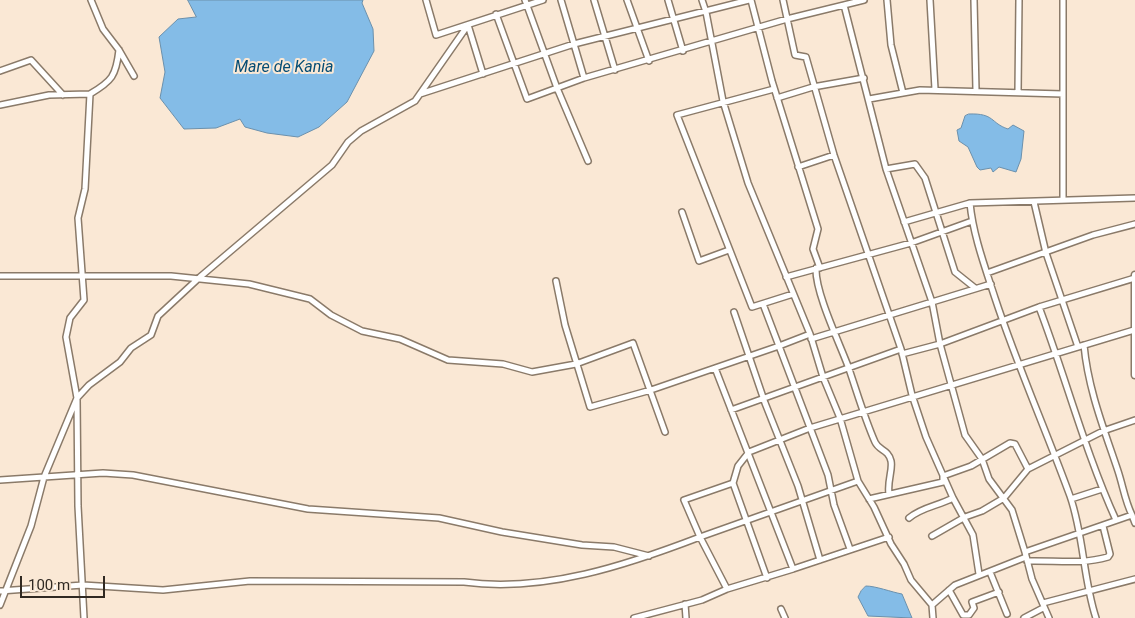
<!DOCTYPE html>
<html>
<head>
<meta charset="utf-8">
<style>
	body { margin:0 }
	#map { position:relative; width:1135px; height:618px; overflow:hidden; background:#fae8d5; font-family:Roboto,sans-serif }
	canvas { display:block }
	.scale { position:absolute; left:20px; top:576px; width:85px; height:22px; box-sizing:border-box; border:2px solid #302922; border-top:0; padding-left:6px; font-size:15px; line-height:18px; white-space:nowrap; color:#302922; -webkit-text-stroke:4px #fae8d5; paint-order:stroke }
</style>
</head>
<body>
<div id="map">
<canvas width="1135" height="618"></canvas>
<div class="scale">100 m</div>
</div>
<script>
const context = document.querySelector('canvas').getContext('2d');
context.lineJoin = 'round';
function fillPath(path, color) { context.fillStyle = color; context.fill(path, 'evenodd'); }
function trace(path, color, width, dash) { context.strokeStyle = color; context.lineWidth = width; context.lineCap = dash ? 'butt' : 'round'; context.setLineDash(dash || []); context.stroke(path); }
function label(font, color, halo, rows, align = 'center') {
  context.font = font + ' Roboto,sans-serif'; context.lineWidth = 4; context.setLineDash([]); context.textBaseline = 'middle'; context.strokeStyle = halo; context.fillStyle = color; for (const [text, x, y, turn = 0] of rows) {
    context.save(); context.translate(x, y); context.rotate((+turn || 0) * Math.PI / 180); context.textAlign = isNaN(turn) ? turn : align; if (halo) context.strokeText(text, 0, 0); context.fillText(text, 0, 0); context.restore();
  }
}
const water = new Path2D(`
	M188,0H363L362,3L373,29L374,51L347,102L319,127L298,137L267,133L245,127L240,119L216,128L184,129L160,98L165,72L159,37L178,19L196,17Z
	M969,114C995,113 990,123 1008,129L1013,125L1024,131L1021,159L1016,172L999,167L993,172L991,168L980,170L977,167L968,147L959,141L957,130L961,128L965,116Z
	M866,586C876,586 891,592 902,594L912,618L868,616L858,597L861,591Z`);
const minor = new Path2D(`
	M91,0L103,29L119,50L134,76
	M426,0L436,35L543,0
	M525,0L557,88L588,161
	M561,0L584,78
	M594,0L615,70
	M627,0L649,61
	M668,0L683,51
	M702,0L706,12L723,101L748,183L810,334L823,377L840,418L858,481L874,507L891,544L904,564L911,580L932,605
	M751,0L772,81L818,229L813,249L820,268
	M783,0L795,55L806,57L834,155L901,349L912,395L926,437L953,498L973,535L979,574
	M887,0L891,45L903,93
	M930,0L935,89
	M974,0L976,90
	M1063,0V200
	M844,5L886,169L932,302L940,344L965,435L982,459L989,479L1012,510L1025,552
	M496,14L527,99L584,78L787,19L864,0
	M468,25L483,74
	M0,71L31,60L63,95
	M774,89L677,115L752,307L793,294
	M1018,92L1019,0
	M420,94L574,44L749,0
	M777,98L813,87L864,78
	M869,99L920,90L1063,94
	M0,105L49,95L90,94
	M798,167L834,155
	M886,169L915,164L925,178L955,272L975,288
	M1034,202L1046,253L1078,347
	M970,203C973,235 985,267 995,298C1017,365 1046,430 1070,496C1084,536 1083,579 1096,618
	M682,212L699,261L729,250
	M904,222L970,203L1135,198
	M816,268C815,292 839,342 848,366C857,392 864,417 875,442C879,451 888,449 891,461C893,470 887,481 889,494
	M987,273L1093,235L1135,224
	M0,276H171L249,284L310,299L331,315L362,331L400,339L448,360L503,364L532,372L576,364L633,343L665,432
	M786,277L911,243L972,221
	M556,281L565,325L590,407L651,390L779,346L763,304
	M1039,307C1066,378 1085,452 1116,520
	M734,312L765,403L798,486L820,560
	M810,334L779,346L828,475L834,505L850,549
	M811,339L991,284
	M902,354L940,344L1039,307L1135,278
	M715,368L793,569L889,537
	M731,410L901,349
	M0,480L103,473L133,475L308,509L439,518L502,532L582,545L614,547L649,556
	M733,483L767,578
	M869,499L943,482V476L971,466L1010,443L1015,444L1028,469
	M1071,499L1102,489
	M1132,515L1135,523
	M909,518C922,507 938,506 953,498
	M932,536L965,517L982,511L1004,498L1028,469L1103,431L1135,420
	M1027,561C1055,560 1080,565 1108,557L1110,554L1103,526
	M793,569L727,589L700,537L858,481
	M990,572L1007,614
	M949,590L963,615H969L974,608L972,602L999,592
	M0,591L83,585L163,590L250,581L464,582C544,593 627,565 700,537L684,500L733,483L738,466L749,452L810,428L1134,330
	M1043,603L1135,579
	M685,604L686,618
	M0,605L31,526L44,477L77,398L89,385L120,362L131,348L151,335L158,316L200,277L332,165L348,142L361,131L415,101L468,25
	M781,609L785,618
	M84,618L78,506L77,398L66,337L70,318L84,300L78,218L85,189L90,94C112,81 116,76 119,50
	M634,618L702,600L727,589
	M933,618L932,605L955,585L1026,557
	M1024,618L1043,608
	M1049,618L1032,579L1025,552L1132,515C1125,501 1123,486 1118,471C1104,429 1088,389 1084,345`);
const tertiary = new Path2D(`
	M1135,275V375`);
const waterNames = [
	["Mare de Kania",284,68]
];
fillPath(water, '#84bce7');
trace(water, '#6b90ac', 1);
trace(minor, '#8a7a69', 8);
trace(tertiary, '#8a7a69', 9);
trace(minor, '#fff', 5);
trace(tertiary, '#fff', 6);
label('italic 16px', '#054c74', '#fae8d5', waterNames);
</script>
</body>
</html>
